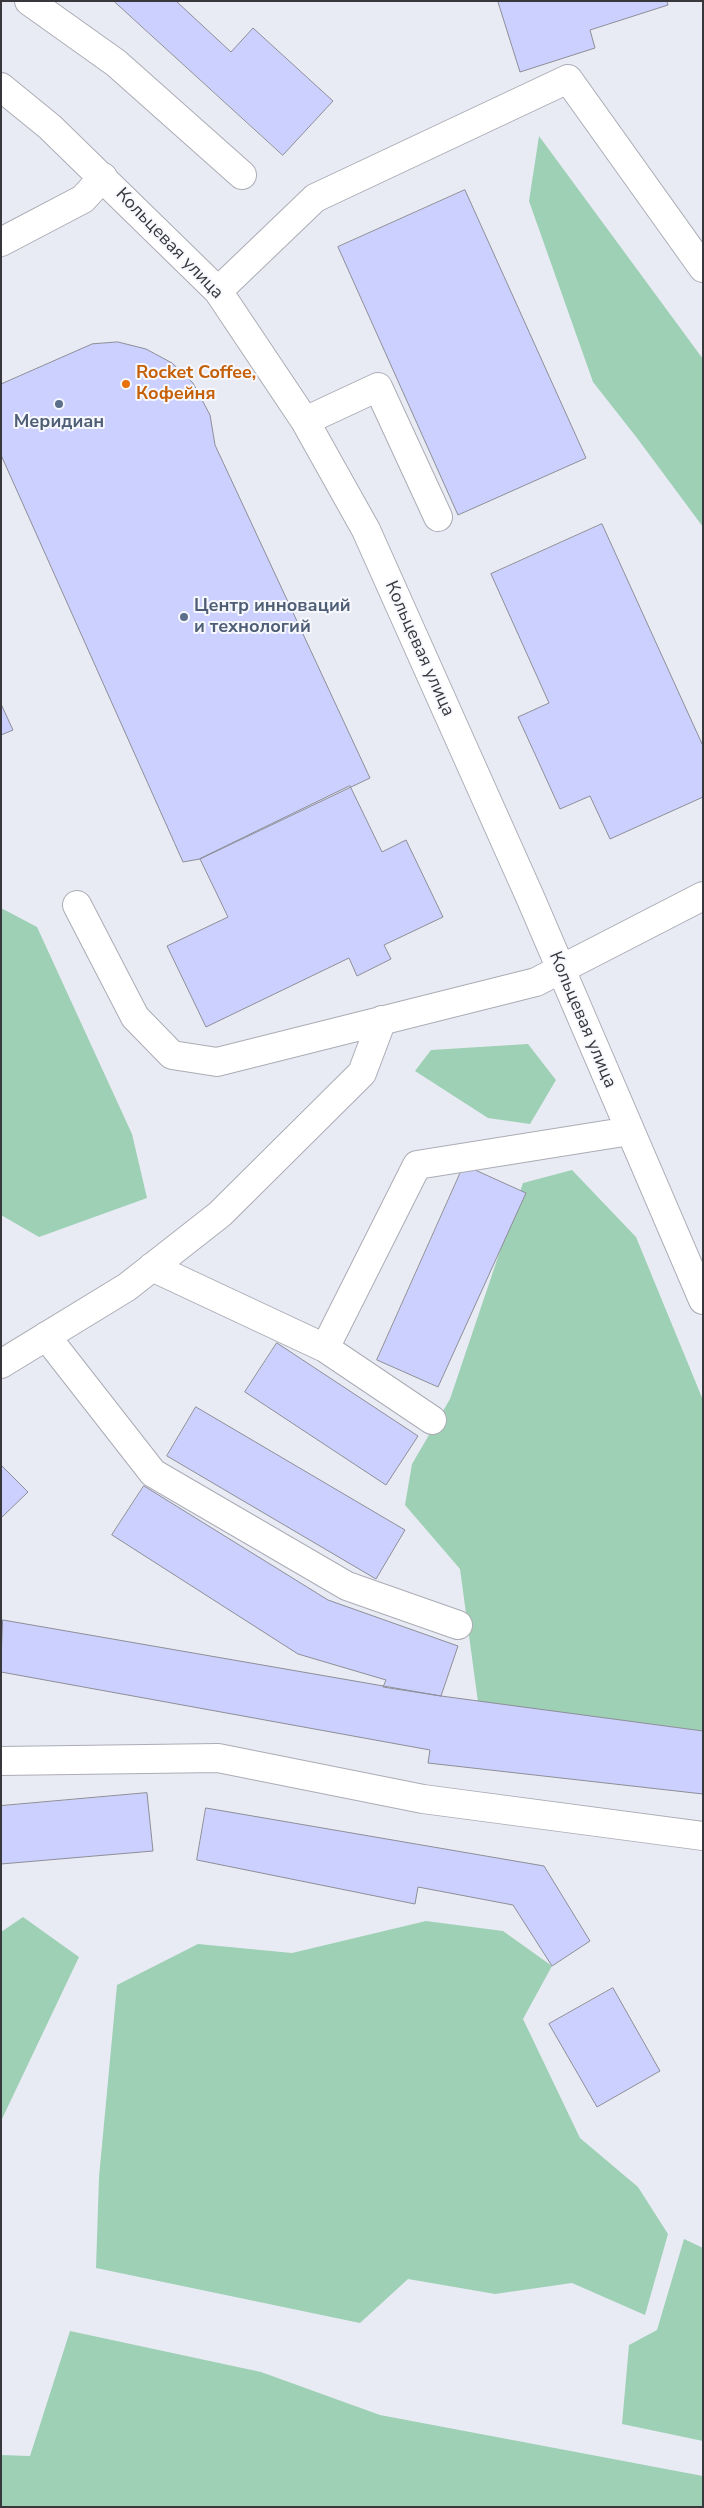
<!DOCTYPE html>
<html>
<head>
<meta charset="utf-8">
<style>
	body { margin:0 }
	#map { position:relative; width:704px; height:2508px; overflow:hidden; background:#e9ebf4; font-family:"Nunito Sans",sans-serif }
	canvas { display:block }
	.frame { position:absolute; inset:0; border:2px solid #38383c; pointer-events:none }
</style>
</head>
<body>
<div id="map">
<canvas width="704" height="2508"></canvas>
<div class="frame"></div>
</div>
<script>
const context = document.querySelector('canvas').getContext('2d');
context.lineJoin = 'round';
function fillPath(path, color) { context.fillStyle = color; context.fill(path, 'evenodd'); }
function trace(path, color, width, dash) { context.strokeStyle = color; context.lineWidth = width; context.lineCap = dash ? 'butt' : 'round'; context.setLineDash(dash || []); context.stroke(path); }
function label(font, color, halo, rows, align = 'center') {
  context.font = font + ' "Nunito Sans",sans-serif'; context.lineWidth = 4; context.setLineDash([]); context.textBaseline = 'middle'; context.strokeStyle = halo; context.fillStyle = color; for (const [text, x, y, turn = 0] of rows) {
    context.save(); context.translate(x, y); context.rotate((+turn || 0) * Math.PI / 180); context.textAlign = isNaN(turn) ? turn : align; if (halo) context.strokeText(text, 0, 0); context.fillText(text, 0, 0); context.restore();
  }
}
const green = new Path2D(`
	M539,136L703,359V527L637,438L593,382L529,201Z
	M1,908L37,927L132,1134L147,1198L39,1237L1,1215Z
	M528,1044L556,1080L530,1124L488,1118L415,1071L431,1050Z
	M572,1170L636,1237L703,1400V1731L478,1702L460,1569L405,1505L412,1464L450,1399L523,1183Z
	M23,1917L79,1957L1,2121V1932Z
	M426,1921L503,1931L552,1966L523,2019L580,2138L638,2187L668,2234L645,2315L572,2283L495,2294L408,2279L360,2323L96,2268L99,2177L117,1985L198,1944L292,1953Z
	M684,2239L703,2248V2441L622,2424L629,2345L657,2330Z
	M70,2331L261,2372L380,2415L703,2476V2507H1V2455L30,2456Z`);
const building = new Path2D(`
	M114,1H176L231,52L253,28L333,101L283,155Z
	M501,1H667L668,5L590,30L595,48L520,72L498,2Z
	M465,190L586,458L458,515L338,247Z
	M118,342L146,349L172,363L193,383L210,415L215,445L370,778L200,859L183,862L1,455V384L92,344Z
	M602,524L703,746V797L610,839L590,796L560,809L518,717L549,703L491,574Z
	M1,704L13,730L1,735Z
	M350,786L382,852L406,840L443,917L384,945L391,959L357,976L349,958L206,1027L167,946L228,917L200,859Z
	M464,1165L526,1193L438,1387L377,1360Z
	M277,1343L418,1436L386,1485L245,1392Z
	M196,1407L405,1530L376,1579L167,1456Z
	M1,1465L28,1492L1,1518Z
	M144,1486L328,1600L458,1646L441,1696L383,1687L386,1680L298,1654L112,1535Z
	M3,1620L441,1696L703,1731V1794L428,1763L430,1750L1,1672Z
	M147,1793L153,1851L1,1864V1806Z
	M206,1808L544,1866L590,1941L552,1966L513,1905L418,1887L415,1904L197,1860Z
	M613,1988L660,2071L597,2107L549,2024Z`);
const minor = new Path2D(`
	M29,1L116,63L242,175
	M1,87L50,127L218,291L305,421L366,530L530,897L703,1300
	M1,242L83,199L103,177
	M218,291L315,198L568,79L703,268
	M305,421L378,387L438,517
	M77,905L135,1017L172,1055L217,1062L536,982L703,896
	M152,1267L325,1348L432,1420
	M46,1336L153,1473L347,1586L458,1625
	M325,1348L417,1165L630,1131
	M1,1364L127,1287L220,1214L362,1073L382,1020
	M1,1761L218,1758L423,1799L703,1836`);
const markers = [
	[126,384,5,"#e8710a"],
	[59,404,5,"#5c6f8a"],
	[184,617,5,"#5c6f8a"]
];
const streetNames = [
	["Кольцевая улица",169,244,46],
	["Кольцевая улица",419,649,66],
	["Кольцевая улица",582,1020,67]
];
const foodNames = [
	["Rocket Coffee,",136,374],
	["Кофейня",136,395]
];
const serviceNames = [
	["Меридиан",59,423],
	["Центр инноваций",194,607,"left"],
	["и технологий",194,628,"left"]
];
fillPath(green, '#9ed0b5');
fillPath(building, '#cbd0fe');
trace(building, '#8d8e97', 1);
trace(minor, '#abacb5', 30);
trace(minor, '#fff', 28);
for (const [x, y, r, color] of markers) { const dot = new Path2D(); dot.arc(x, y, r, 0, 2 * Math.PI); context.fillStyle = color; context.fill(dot); trace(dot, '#f7f8fe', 2); }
label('18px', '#38383c', '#f7f8fe', streetNames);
label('bold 18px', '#c56008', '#f7f8fe', foodNames, 'left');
label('bold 18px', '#4e5e75', '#f7f8fe', serviceNames);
</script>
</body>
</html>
